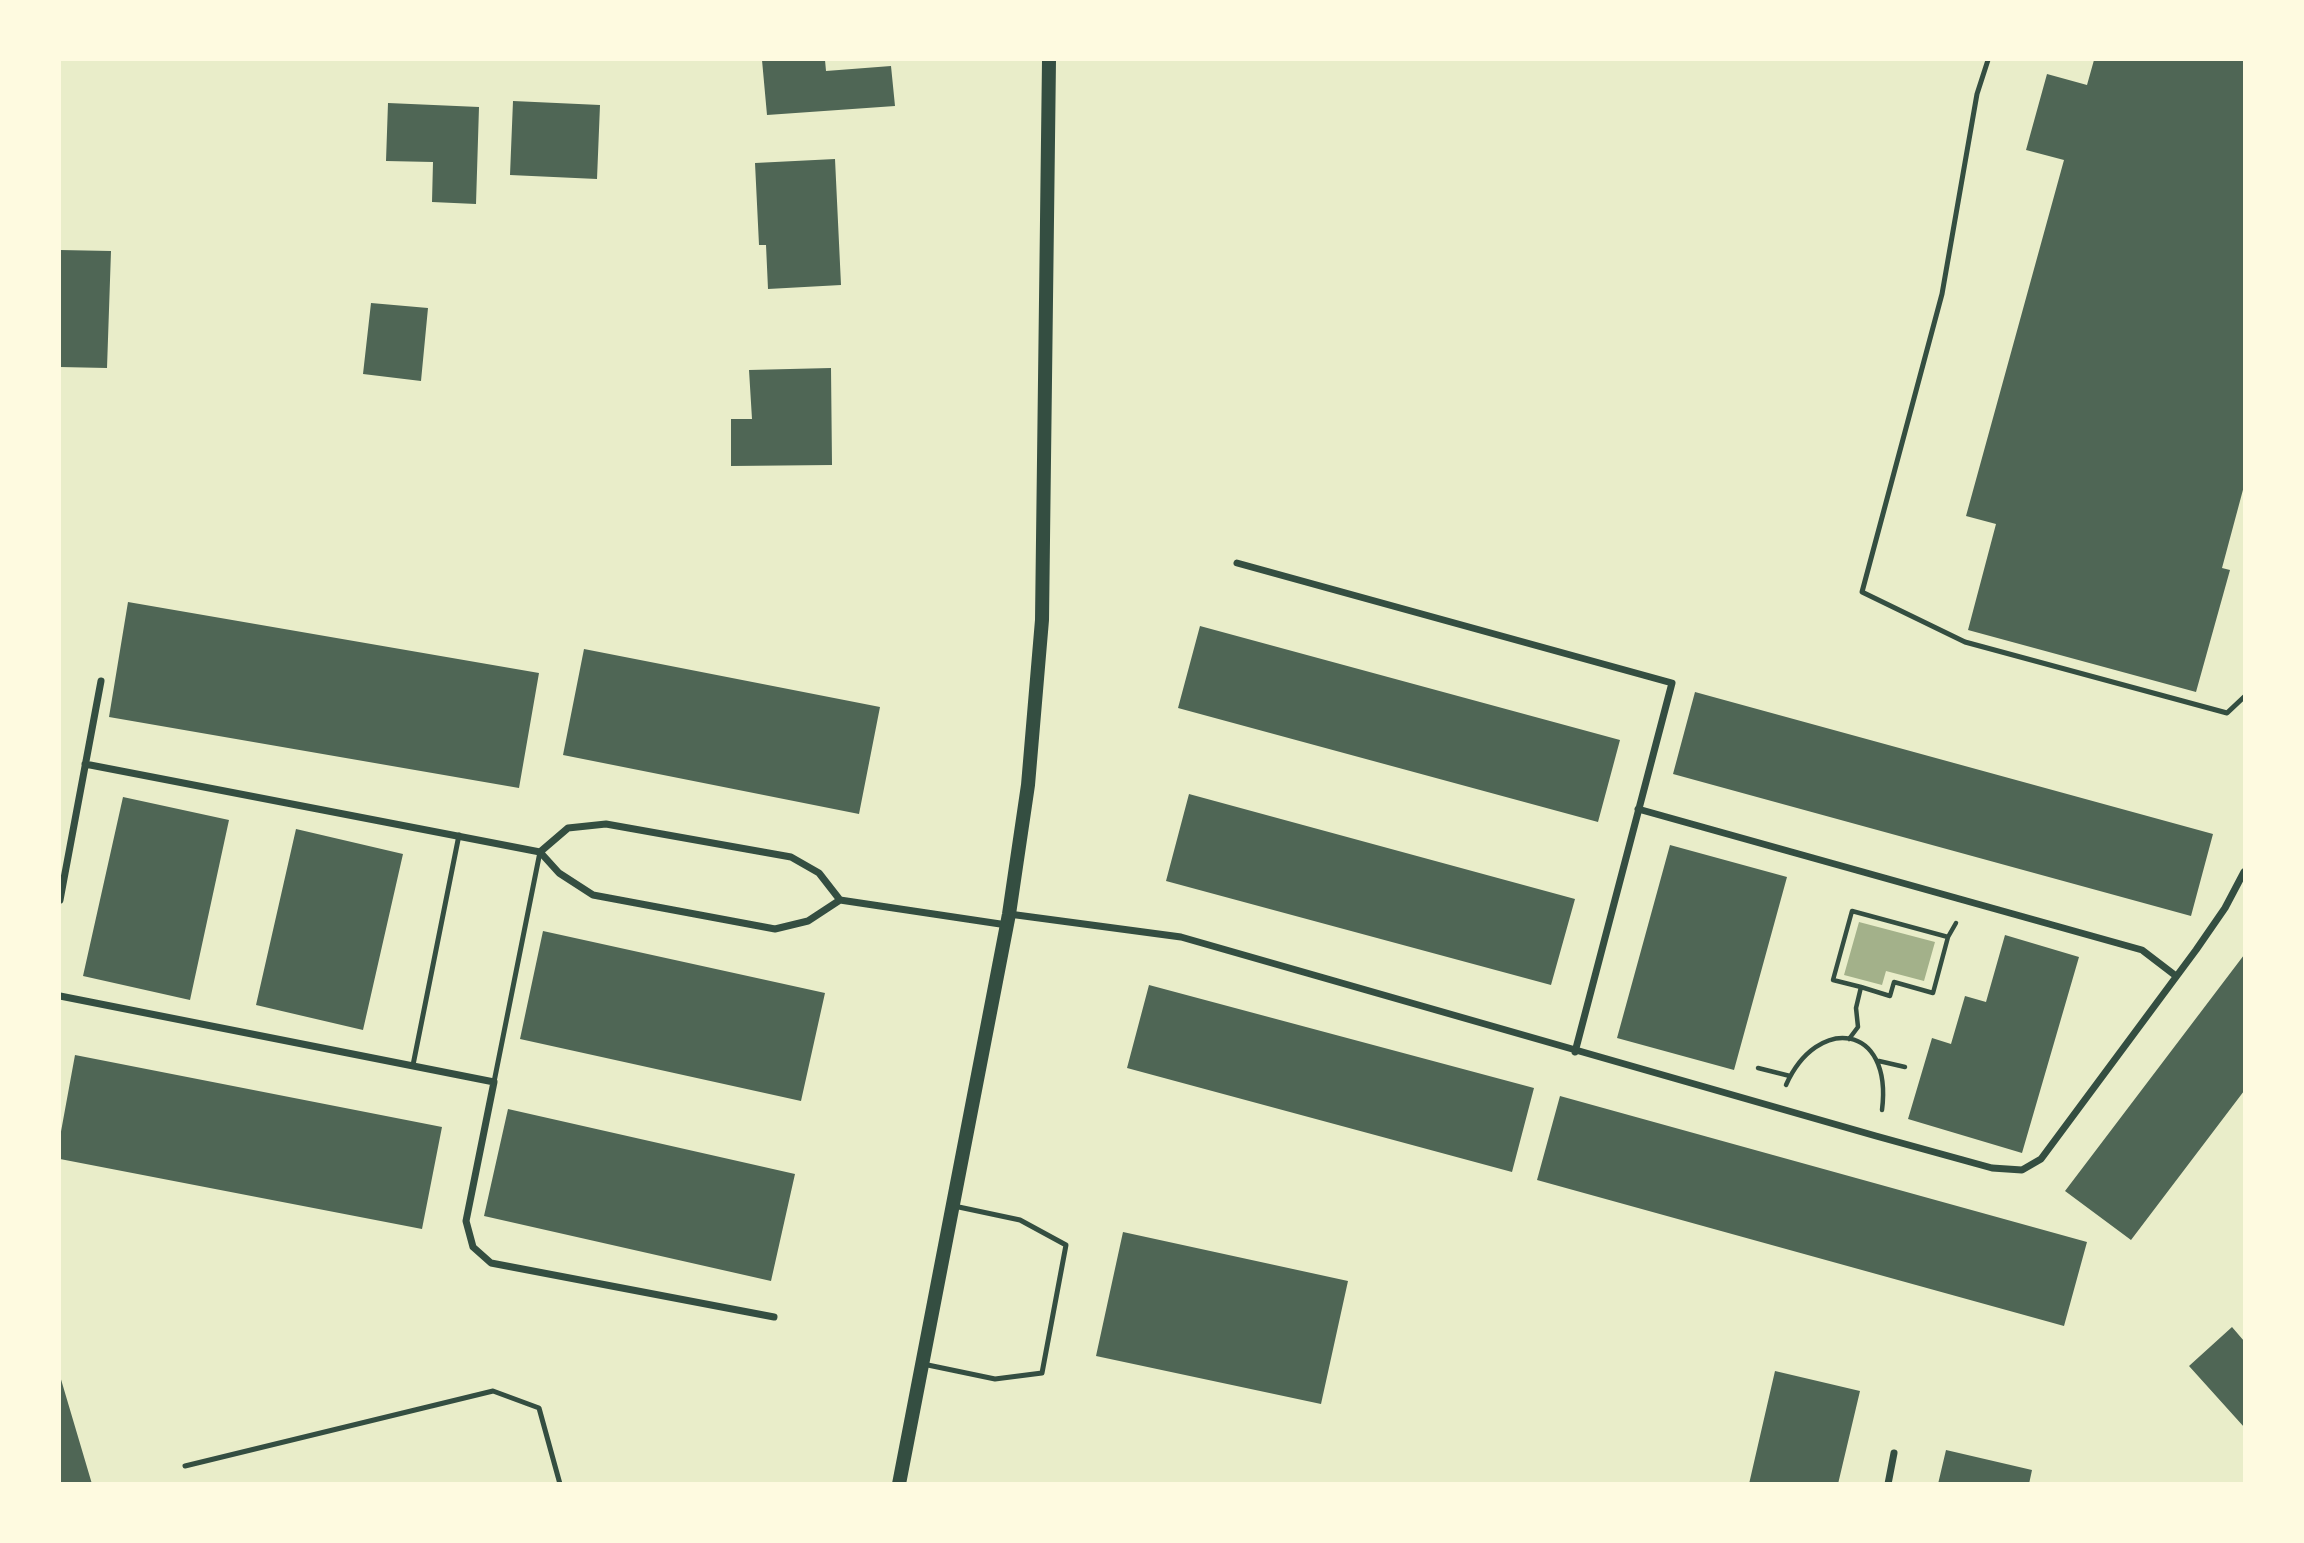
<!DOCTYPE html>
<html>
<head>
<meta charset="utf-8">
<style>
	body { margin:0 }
	#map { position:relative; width:2304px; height:1543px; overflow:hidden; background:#e9edc9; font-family:"Space Grotesk",sans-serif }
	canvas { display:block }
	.frame { position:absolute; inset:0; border:61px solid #fefae0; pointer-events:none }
</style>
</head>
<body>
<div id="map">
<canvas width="2304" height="1543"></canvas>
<div class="frame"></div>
</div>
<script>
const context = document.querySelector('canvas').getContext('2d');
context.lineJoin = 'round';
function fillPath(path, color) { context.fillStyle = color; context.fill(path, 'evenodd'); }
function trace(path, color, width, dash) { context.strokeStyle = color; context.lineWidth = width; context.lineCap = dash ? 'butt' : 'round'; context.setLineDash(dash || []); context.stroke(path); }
const water = new Path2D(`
	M1859,922L1935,942L1924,981L1886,971L1882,985L1844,975Z`);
const building = new Path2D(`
	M762,60H825L826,71L891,66L895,106L767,115Z
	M2094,60H2244V486L2222,568L2230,570L2196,692L1968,630L1996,524L1966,516L2064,160L2026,150L2047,74L2087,85Z
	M513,101L600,105L597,179L510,175Z
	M388,103L479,107L476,204L432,202L433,162L386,161Z
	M835,159L841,285L768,289L766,245H759L755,163Z
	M60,250L111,251L107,368L60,367Z
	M371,303L428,308L421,381L363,374Z
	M831,368L832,465L731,466V419H752L749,370Z
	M128,602L539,673L519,788L109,717Z
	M1200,626L1620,740L1598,822L1178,708Z
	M584,649L880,707L859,814L563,755Z
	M1695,692L2213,834L2191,916L1673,774Z
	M1189,794L1575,899L1551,985L1166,881Z
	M123,797L229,820L190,1000L83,976Z
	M296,829L403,854L363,1030L256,1005Z
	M1670,845L1787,877L1734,1070L1617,1038Z
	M543,931L825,993L801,1101L520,1039Z
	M2005,935L2079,957L2022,1153L1908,1119L1932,1038L1951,1044L1965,996L1986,1002Z
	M2244,955V1091L2131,1240L2065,1191Z
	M1149,985L1534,1088L1512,1172L1127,1068Z
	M75,1055L442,1127L422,1229L60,1159V1137Z
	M1560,1096L2087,1242L2064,1326L1537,1180Z
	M508,1109L795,1174L771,1281L484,1216Z
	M1123,1232L1348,1281L1321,1404L1096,1356Z
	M2232,1327L2244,1341V1427L2189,1366Z
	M1775,1371L1860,1391L1838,1484H1749Z
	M60,1376L92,1484H60Z
	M1946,1450L2032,1470L2029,1484H1938Z`);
const path = new Path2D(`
	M1948,937L1956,923
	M1849,1039L1858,1027L1856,1008L1861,987L1833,980L1852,911L1948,937L1933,993L1894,982L1890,996L1861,987
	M1879,1061L1905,1067
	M1758,1068L1790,1076
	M1786,1085C1817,1015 1893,1023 1882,1110`);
const service = new Path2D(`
	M1988,60L1977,94L1942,294L1862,592L1965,642L2227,713L2244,697
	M413,1065L459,835
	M494,1082L540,852
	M923,1364L995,1379L1042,1373L1066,1245L1020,1220L954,1206
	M185,1466L493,1391L539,1408L560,1484`);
const minor = new Path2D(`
	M1237,563L1672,683L1575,1052
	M85,764L540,852
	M1638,809L2142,950L2176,976
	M540,852L568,828L606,824L791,857L819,873L840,900L1007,925
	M540,852L559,873L593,895L775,929L808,921L840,900
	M60,900L101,681
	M1009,914L1181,937L1876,1136L1992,1168L2022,1170L2041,1159L2196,950L2225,908L2244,872
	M60,996L494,1082L466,1221L473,1247L491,1263L774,1317
	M1888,1484L1894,1453`);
const secondary = new Path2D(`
	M899,1484L1009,914L1028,785L1042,620L1049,60`);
fillPath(water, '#a3b18a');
fillPath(building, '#4f6655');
trace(path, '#344e41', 4.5);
trace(service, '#344e41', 5);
trace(minor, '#344e41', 7);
trace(secondary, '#344e41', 14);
</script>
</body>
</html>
